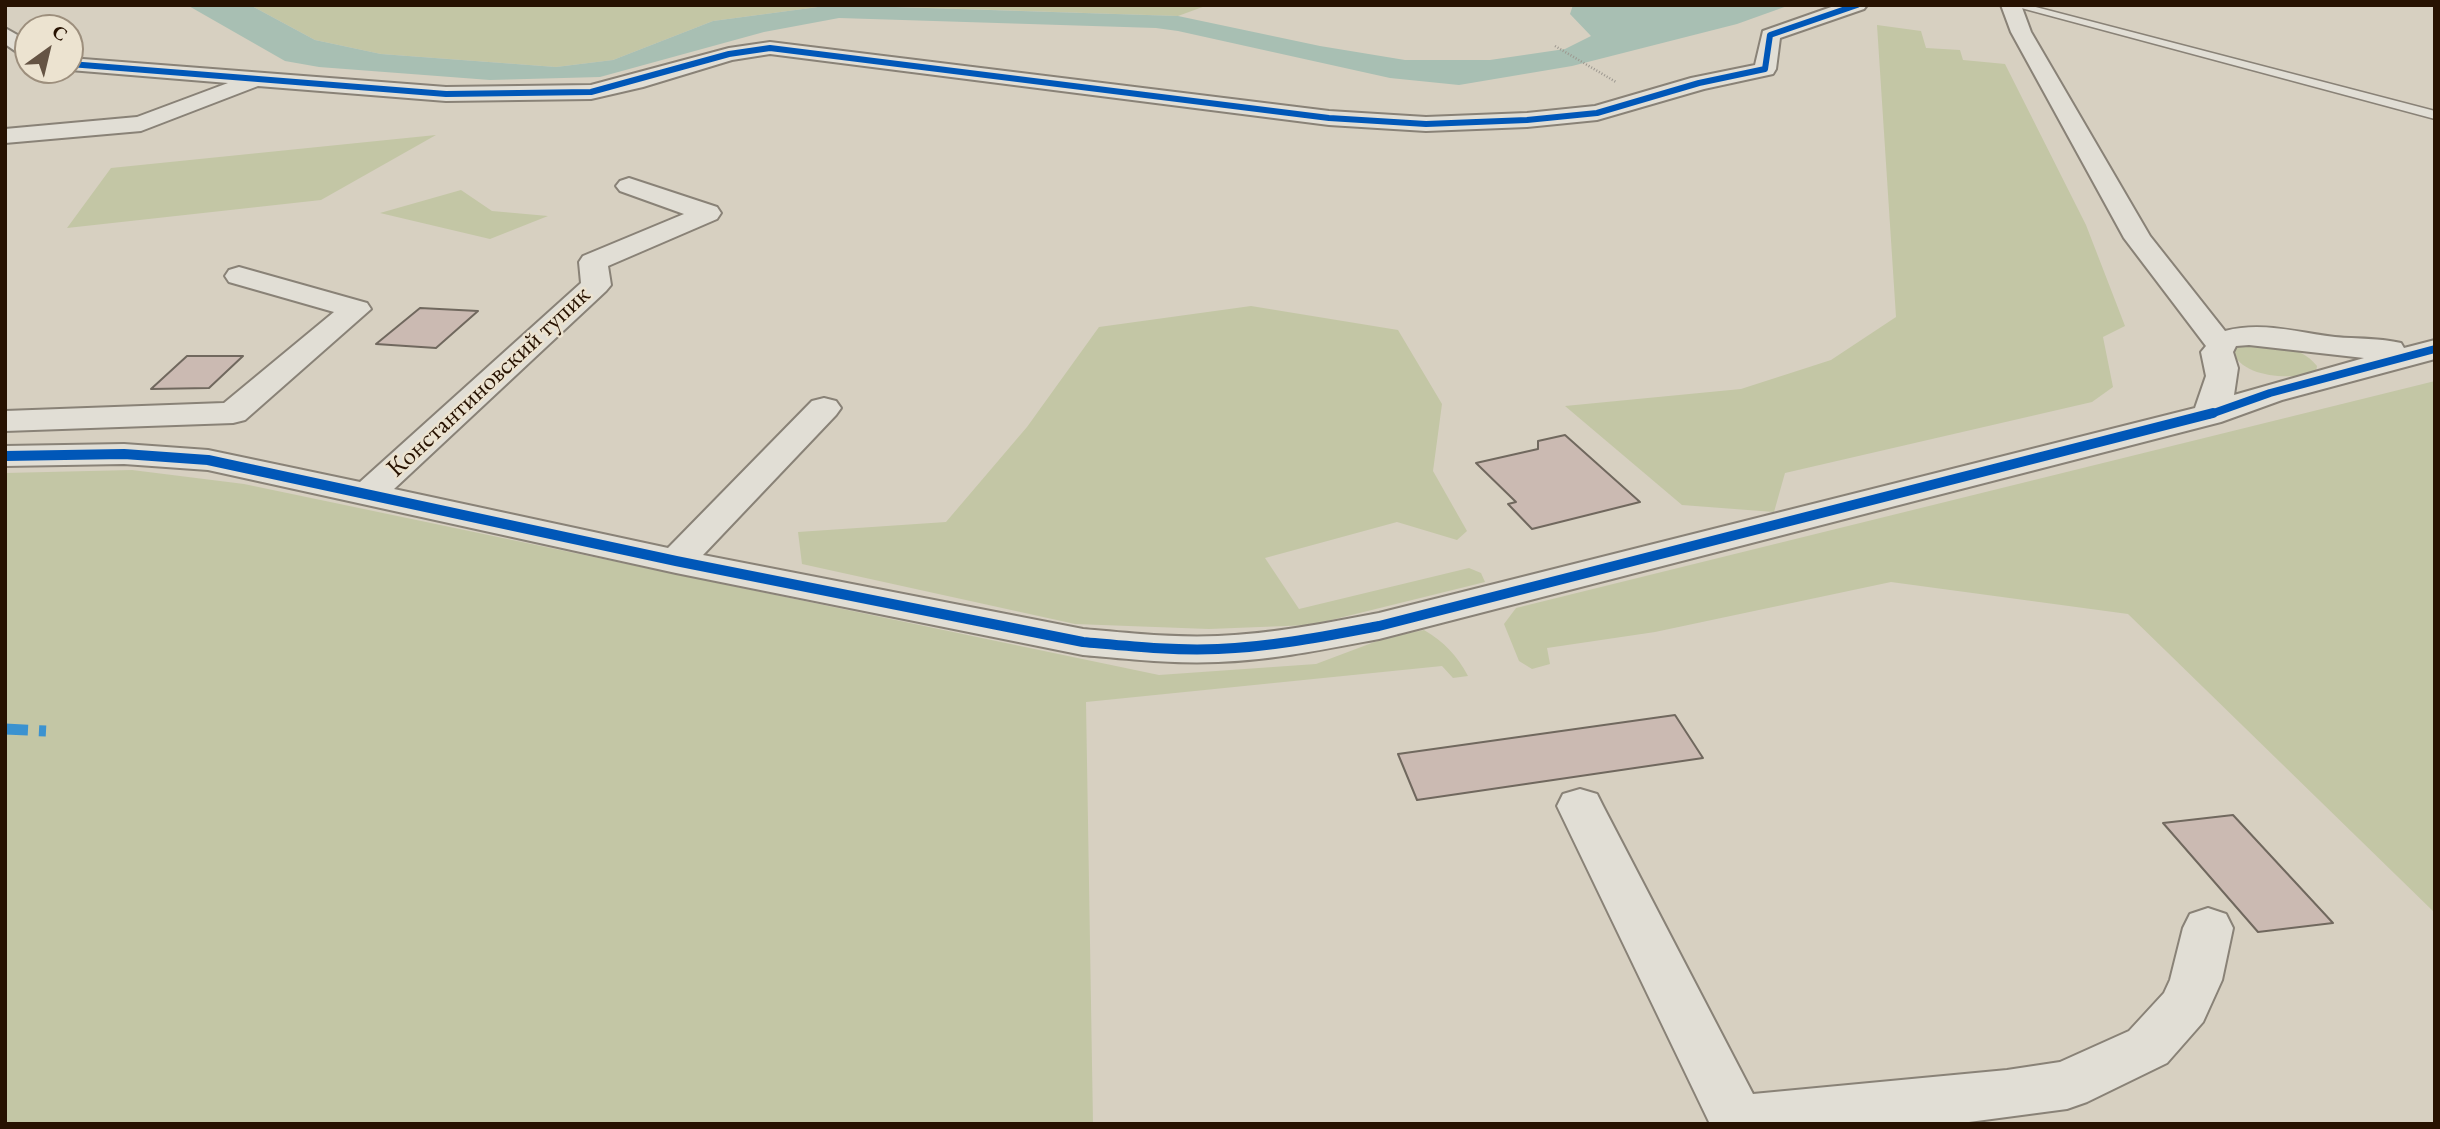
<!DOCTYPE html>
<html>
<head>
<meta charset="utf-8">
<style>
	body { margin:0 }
	#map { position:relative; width:2440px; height:1129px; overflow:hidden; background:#d7d0c1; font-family:"EB Garamond",serif }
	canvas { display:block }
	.frame { position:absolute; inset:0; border:7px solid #271201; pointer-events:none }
	.north { position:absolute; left:14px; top:14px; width:70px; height:70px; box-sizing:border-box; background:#ece3d0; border:2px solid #9d8f7d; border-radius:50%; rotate:34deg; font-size:19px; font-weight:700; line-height:28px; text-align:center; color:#271201 }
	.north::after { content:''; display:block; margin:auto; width:24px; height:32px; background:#655444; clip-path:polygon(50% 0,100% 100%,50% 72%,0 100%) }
</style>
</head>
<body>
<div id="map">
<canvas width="2440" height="1129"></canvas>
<div class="frame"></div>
<div class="north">С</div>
</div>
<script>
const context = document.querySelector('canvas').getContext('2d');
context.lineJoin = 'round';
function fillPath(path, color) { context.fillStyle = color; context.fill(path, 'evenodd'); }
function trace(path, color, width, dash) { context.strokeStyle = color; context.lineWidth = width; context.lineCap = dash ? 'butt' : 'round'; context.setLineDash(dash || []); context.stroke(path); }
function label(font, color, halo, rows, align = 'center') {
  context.font = font + ' "EB Garamond",serif'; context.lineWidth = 5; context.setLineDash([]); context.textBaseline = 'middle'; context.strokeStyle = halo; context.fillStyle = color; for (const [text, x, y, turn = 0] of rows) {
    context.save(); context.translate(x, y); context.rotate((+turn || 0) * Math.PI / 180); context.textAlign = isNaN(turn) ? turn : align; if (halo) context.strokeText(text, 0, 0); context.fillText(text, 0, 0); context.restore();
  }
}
const green = new Path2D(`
	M250,5H833L713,21L613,60L556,67L381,54L315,40Z
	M841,5H1208L1178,16Z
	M1877,25L1921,31L1926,48L1960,50L1963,60L2005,64L2086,225L2125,326L2103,337L2113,387L2092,402L1785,473L1774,512L1682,505L1565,406L1741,389L1831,360L1896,317Z
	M436,135L321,200L67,228L111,168Z
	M461,190L492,211L548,216L490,239L380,213Z
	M1251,306L1398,330L1442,404L1433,471L1467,531L1457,540L1397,522L1265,558L1299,609L1469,568L1481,573L1485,582L1311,625L1209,629L1075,624L802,564L798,532L946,522L1027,427L1099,327Z
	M2245,343C2270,346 2300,344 2317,366L2316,372C2294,380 2241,379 2232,350Z
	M2435,381V913L2128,614L1891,582L1655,632L1547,648L1550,664L1532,669L1519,661L1504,624L1516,608Z
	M132,470L244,484L1159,675L1316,664L1385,638L1424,630C1444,642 1457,655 1468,676L1453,678L1442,666L1086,702L1093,1124H5V473Z`);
const water = new Path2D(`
	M187,5H250L315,40L381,54L556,67L613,60L713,21L833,5L1178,16L1320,46L1405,60H1490L1565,49L1591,36L1570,14L1573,5H1790L1737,24L1572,66L1459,85L1390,78L1178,31L1156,28L839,18L764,32L600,77L490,80L319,67L285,61Z`);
const building = new Path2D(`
	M420,308L478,311L436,348L376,344Z
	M187,356H243L209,388L151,389Z
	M1565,435L1640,502L1532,529L1508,504L1516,502L1476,463L1538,449V441Z
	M1675,715L1703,758L1417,800L1398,754Z
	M2233,815L2333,923L2258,932L2163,823Z`);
const path = new Path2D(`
	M1555,46L1616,82`);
const lane = new Path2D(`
	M2010,5H2028L2435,111V119Z`);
const street = new Path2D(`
	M1837,5H1867L1864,9L1780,38L1776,69L1773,74L1704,89L1597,120L1527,127L1426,131L1329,125L770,54L732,60L643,87L591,99L446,101L258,86L141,131L5,143V129L137,117L228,83L70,70V58L446,87L591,85L729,48L770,42L1329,111L1426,117L1527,113L1595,106L1691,78L1755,65L1763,31Z
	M2001,5H2021L2031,32L2150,236L2225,331C2263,321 2298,333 2335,337C2357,339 2380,338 2401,343L2404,348L2435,340V359L2282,400L2221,422L1379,639C1326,649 1273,660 1218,662C1173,664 1128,659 1083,655L676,573L208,470L124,464L5,466V446L124,444L208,450L360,482L581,283L579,262L583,256L684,214L620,191L616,186L620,181L629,178L717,207L721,213L717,219L608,266L611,285L606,291L394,489L668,548L812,401L824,398L836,401L841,408L836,415L703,555L1083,629C1128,633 1173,638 1218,636C1272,634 1326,623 1379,613L2195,408L2206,376L2201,352L2206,346L2124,238L2011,32ZM2249,345L2364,358L2234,395L2238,368L2233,352L2236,346Z
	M5,28L28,41V57L21,55L5,44Z
	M239,267L367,303L371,309L245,420L233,423L5,431V411L224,403L334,312L229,282L225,276L229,270Z
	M1580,789L1597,794L1603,806L1753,1094L2007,1070L2060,1062L2129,1031L2164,993L2170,980L2183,928L2190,914L2208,908L2226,914L2233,928L2222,980L2203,1022L2167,1063L2087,1102L2067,1109L1954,1124H1710L1557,806L1563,794Z`);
const quiet = new Path2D(`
	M5,729L46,731`);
const cyclewayFar2 = new Path2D(`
	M70,64L446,94L591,92L729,54L770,48L1329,118L1426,124L1527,120L1597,113L1699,83L1765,69L1770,35L1857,5`);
const cyclewayFar1 = new Path2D(`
	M2208,415L2270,393L2435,349`);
const cycleway = new Path2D(`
	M5,456L124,454L208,460L676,561L1083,642C1128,646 1173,651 1218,649C1272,647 1326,636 1379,626L2213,413`);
const farStreetnames = [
	["Константиновский тупик",489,382,-43]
];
fillPath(green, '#c3c6a5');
fillPath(water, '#a8bfb3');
fillPath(building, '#cbbab2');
trace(building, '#70685e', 2);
trace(lane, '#898277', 3);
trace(street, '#898277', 4);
trace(path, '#9d9890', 2.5, [1, 2]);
fillPath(lane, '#e1ded5');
fillPath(street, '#e1ded5');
trace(quiet, '#3b92d0', 11, [23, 11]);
trace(cyclewayFar2, '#0057b8', 6);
trace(cyclewayFar1, '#0057b8', 8);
trace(cycleway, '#0057b8', 10);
label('26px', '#271201', '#ece3d0', farStreetnames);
</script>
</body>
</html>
